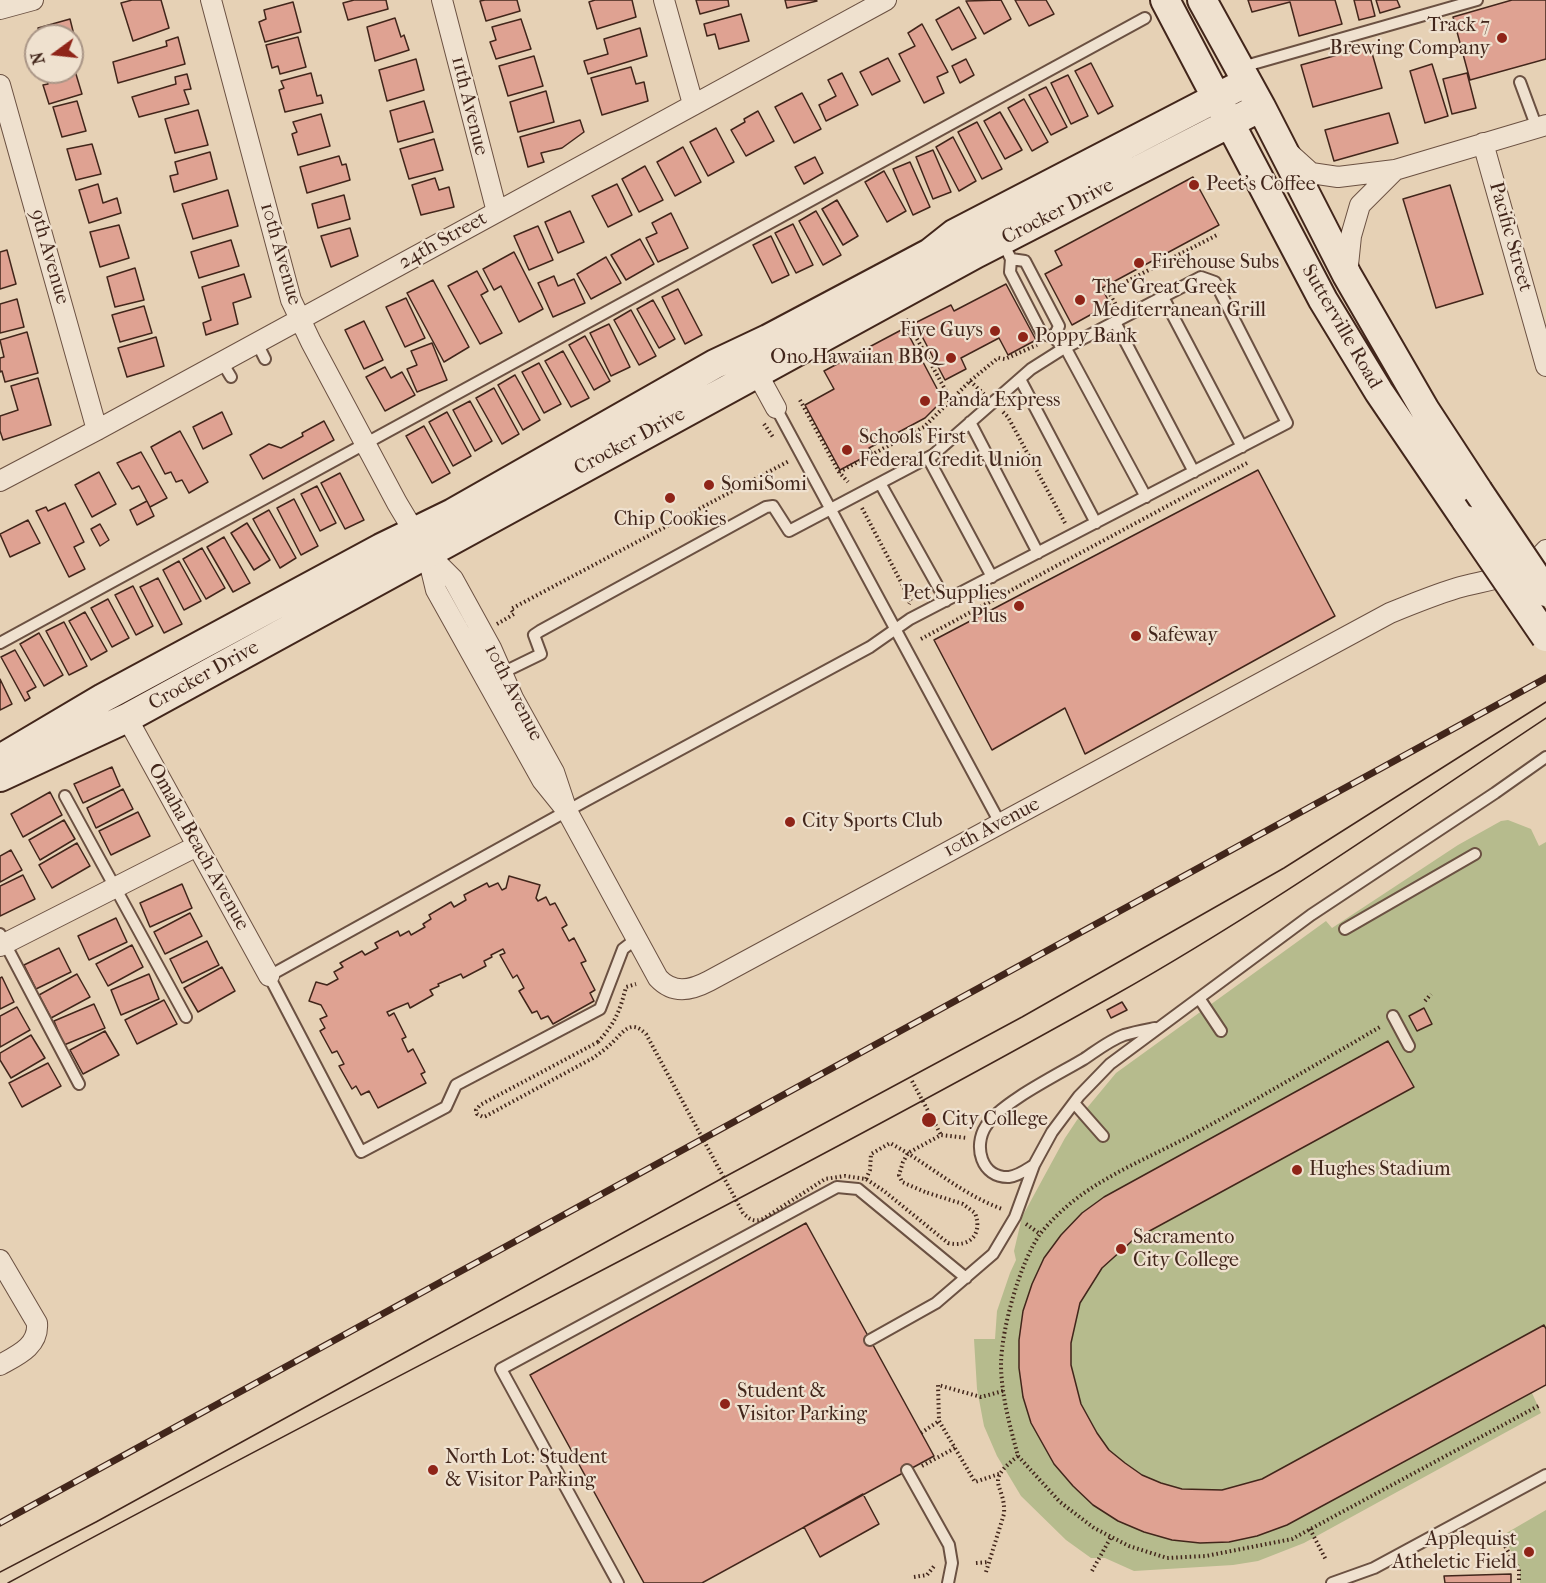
<!DOCTYPE html>
<html>
<head>
<meta charset="utf-8">
<style>
	body { margin:0 }
	#map { position:relative; width:1546px; height:1583px; overflow:hidden; background:#e6d1b5; font-family:"IM FELL French Canon",serif }
	canvas { display:block }
	.north { position:absolute; left:24px; top:24px; width:60px; height:60px; box-sizing:border-box; background:#efe1cf; border:2px solid #aa9687; border-radius:50%; rotate:255deg; font-size:16px; font-weight:700; line-height:24px; text-align:center; color:#42261b }
	.north::after { content:''; display:block; margin:auto; width:21px; height:27px; background:#8f2418; clip-path:polygon(50% 0,100% 100%,50% 72%,0 100%) }
</style>
</head>
<body>
<div id="map">
<canvas width="1546" height="1583"></canvas>
<div class="north">N</div>
</div>
<script>
const context = document.querySelector('canvas').getContext('2d');
context.lineJoin = 'round';
function fillPath(path, color) { context.fillStyle = color; context.fill(path, 'evenodd'); }
function trace(path, color, width, dash) { context.strokeStyle = color; context.lineWidth = width; context.lineCap = dash ? 'butt' : 'round'; context.setLineDash(dash || []); context.stroke(path); }
function label(font, color, halo, rows, align = 'center') {
  context.font = font + ' "IM FELL French Canon",serif'; context.lineWidth = 4.5; context.setLineDash([]); context.textBaseline = 'middle'; context.strokeStyle = halo; context.fillStyle = color; for (const [text, x, y, turn = 0] of rows) {
    context.save(); context.translate(x, y); context.rotate((+turn || 0) * Math.PI / 180); context.textAlign = isNaN(turn) ? turn : align; if (halo) context.strokeText(text, 0, 0); context.fillText(text, 0, 0); context.restore();
  }
}
const green = new Path2D(`
	M1508,820L1531,829L1539,846L1546,842V1385L1532,1393L1541,1413L1304,1543L1258,1561L1233,1565L1134,1571L1105,1558H1091L1066,1540L1021,1496L997,1456L984,1426L977,1389L974,1339H995L997,1311L1010,1273L1016,1260L1014,1251L1022,1217L1065,1138L1077,1120L1116,1073L1326,921L1332,928L1458,845L1501,821Z
	M1546,1510V1583H1520V1569L1503,1535Z`);
const building = new Path2D(`
	M132,0H161L169,28L133,41L121,3Z
	M354,0H386L388,9L348,20L343,3Z
	M485,0H517L520,11L486,21L480,1Z
	M595,0H632L636,17L597,29L589,2Z
	M696,0H728L729,6L700,14Z
	M785,0H816L817,1L787,8Z
	M1001,0L1011,19L984,34L966,1Z
	M1015,0H1046L1054,14L1029,26Z
	M1248,0H1335L1342,24L1299,36L1290,2L1252,12Z
	M1354,0H1371L1375,16L1359,20Z
	M1376,0H1397L1400,7L1380,13Z
	M1512,0H1546V59L1470,80L1453,17Z
	M293,2L301,32L265,42L259,22L266,19L264,10Z
	M959,7L976,38L952,50L936,20Z
	M741,14L749,41L719,49L715,34L707,36L704,24Z
	M395,18L401,37L404,35L409,50L375,61L367,27Z
	M70,19L79,55L72,57V36H40L38,28Z
	M521,19L531,49L496,59L490,42L496,40L492,27Z
	M922,24L948,72L937,77L944,93L924,103L899,54L915,46L908,33Z
	M640,28L647,56L588,74L584,61L608,54L604,39Z
	M178,37L185,64L118,83L113,62L167,46L166,41Z
	M298,37L306,67L280,74L278,66L272,68L266,45Z
	M1370,46L1382,88L1313,107L1301,65Z
	M534,56L543,86L508,96L499,66Z
	M888,58L900,81L872,95L860,72Z
	M416,59L424,90L387,101L379,70Z
	M966,59L974,75L960,83L952,66Z
	M72,61L82,94L49,104L43,85L48,84L45,72H72Z
	M1091,63L1113,106L1098,114L1075,71Z
	M1432,64L1448,116L1425,123L1410,71Z
	M631,67L636,84L644,82L648,101L602,115L591,78Z
	M311,73L317,96L321,95L323,103L285,112L279,90L284,88L281,81Z
	M842,73L858,105L826,121L819,105L836,96L828,80Z
	M1467,73L1476,108L1452,114L1443,79Z
	M187,74L191,89L184,90L189,104L139,117L132,97L176,84L175,77Z
	M1068,75L1088,116L1071,124L1051,83Z
	M1046,87L1067,127L1051,135L1029,95Z
	M546,91L554,122L518,132L510,102Z
	M802,93L821,129L794,143L775,107Z
	M1024,99L1048,142L1032,151L1008,108Z
	M77,101L86,131L62,137L53,107Z
	M424,101L433,132L398,142L390,111Z
	M198,110L208,145L175,153L165,119Z
	M758,111L774,141L746,156L731,130L745,122L744,119Z
	M1000,112L1022,150L1005,159L984,121Z
	M1389,113L1398,143L1334,161L1325,130Z
	M321,114L330,146L298,155L292,134L297,132L293,122Z
	M580,120L584,132L562,148L541,153L544,162L528,167L520,137Z
	M977,122L1002,169L982,179L958,132Z
	M716,128L734,162L708,176L690,142Z
	M953,137L976,181L959,191L936,147Z
	M434,139L443,170L409,179L400,149Z
	M92,144L101,174L76,180L67,149Z
	M683,147L701,182L675,196L657,162Z
	M933,150L951,192L933,199L916,157Z
	M210,152L217,179L174,192L170,176L178,174L175,162Z
	M339,156L342,165L346,164L350,180L307,193L300,167Z
	M815,157L823,173L804,184L795,167Z
	M910,162L930,207L913,215L893,169Z
	M645,166L663,200L639,212L622,179Z
	M884,171L906,211L887,222L865,182Z
	M1193,177L1219,225L1102,288L1110,304L1072,325L1045,274L1062,265L1055,251Z
	M435,178L439,190L449,187L454,207L421,215L412,185Z
	M98,184L103,203L117,198L121,213L89,223L79,190Z
	M617,184L632,215L608,227L592,196Z
	M1450,185L1483,294L1436,308L1403,199Z
	M228,190L238,226L193,239L182,204Z
	M344,195L350,219L318,228L312,204Z
	M837,200L858,236L843,245L822,209Z
	M570,211L584,242L558,253L545,222Z
	M816,211L841,255L823,265L799,221Z
	M671,213L688,248L658,262L646,238L657,233L652,223Z
	M793,224L813,265L796,273L775,233Z
	M119,225L129,258L100,267L90,232Z
	M538,226L553,260L529,270L514,236Z
	M350,228L358,256L331,267L321,236Z
	M771,236L789,275L772,283L753,245Z
	M640,239L654,264L626,280L611,255Z
	M231,240L239,266L199,278L191,252Z
	M7,250L16,284L0,289V252Z
	M514,252L543,309L519,322L501,286L494,290L483,269Z
	M606,257L621,283L591,299L577,274Z
	M135,268L144,300L115,307L107,277Z
	M477,271L488,291L481,295L502,333L480,344L448,286Z
	M244,274L251,297L233,303L238,324L206,335L203,323L211,320L202,287Z
	M554,276L558,286L574,279L585,303L553,317L538,283Z
	M433,280L469,347L444,362L407,293Z
	M1006,284L1036,340L1008,355L999,338L961,358L966,369L945,380L915,323L951,305L954,311Z
	M678,289L702,335L685,344L662,297Z
	M406,298L425,338L405,347L386,307Z
	M17,299L24,327L0,333V304Z
	M653,300L675,339L659,348L637,309Z
	M144,306L152,333L120,342L112,315Z
	M631,310L656,356L639,365L614,320Z
	M364,321L383,360L364,369L345,330Z
	M609,324L630,367L611,376L590,333Z
	M905,328L943,400L925,418L869,448L872,453L840,470L805,405L834,389L824,371Z
	M27,332L38,373L5,382L2,371L0,372V358L4,357L0,340Z
	M585,336L610,381L594,390L569,345Z
	M156,337L164,366L127,377L118,348Z
	M432,343L447,380L417,392L407,369L417,365L411,351Z
	M563,351L589,398L571,407L545,361Z
	M539,363L561,404L544,413L522,372Z
	M385,367L391,378L402,372L415,395L385,411L366,377Z
	M515,375L540,420L523,430L498,385Z
	M38,378L51,425L3,440L0,431V416L18,410L11,386Z
	M494,388L519,434L502,444L476,398Z
	M470,401L492,441L475,451L453,410Z
	M222,412L232,434L203,449L193,427Z
	M447,412L471,456L453,466L429,422Z
	M324,421L334,440L263,479L250,455L269,444L281,448L303,436L302,433Z
	M424,426L450,473L432,483L406,436Z
	M180,431L208,482L189,493L182,480L176,482L171,472L165,474L151,447Z
	M141,452L167,498L150,507L139,486L132,489L117,463Z
	M1258,470L1335,616L1085,754L1065,708L992,750L934,640Z
	M99,472L116,504L92,517L75,485Z
	M340,473L364,520L345,529L321,483Z
	M317,486L336,523L320,531L301,494Z
	M294,499L318,546L301,555L277,508Z
	M147,501L154,516L137,525L130,510Z
	M65,503L84,542L74,547L85,569L69,577L36,511L46,507L48,511Z
	M269,510L296,558L280,568L253,519Z
	M28,520L40,543L10,557L0,534Z
	M247,523L270,560L254,570L231,533Z
	M100,524L109,540L100,546L91,529Z
	M224,537L250,583L233,592L207,547Z
	M202,548L225,588L206,599L183,559Z
	M179,561L201,601L184,610L163,570Z
	M158,578L182,624L164,633L140,587Z
	M133,586L153,626L136,635L115,595Z
	M108,599L129,638L112,647L91,608Z
	M85,612L107,651L91,660L69,621Z
	M64,622L87,666L69,675L46,631Z
	M39,633L63,675L44,686L20,644Z
	M15,650L36,687L27,692L30,698L25,701L1,657Z
	M0,679L12,704L0,710Z
	M112,767L120,786L83,803L74,784Z
	M123,789L133,809L96,828L87,808Z
	M50,792L62,815L23,837L11,814Z
	M138,812L150,836L111,855L99,831Z
	M64,820L75,839L40,860L29,840Z
	M77,843L90,866L52,888L39,865Z
	M11,850L22,870L0,882V856Z
	M23,875L35,899L0,916V886Z
	M509,876L540,885L536,898L538,901L546,897L550,905L555,903L567,925L562,928L569,941L574,938L586,961L581,963L595,990L590,993L594,1001L553,1024L548,1016L541,1019L537,1011L532,1013L519,991L524,988L517,975L513,978L500,955L505,953L503,949L491,955L492,957L484,961L486,966L463,978L461,974L438,984L439,986L430,990L433,995L410,1008L408,1003L387,1012L389,1016L394,1013L406,1037L402,1039L408,1052L413,1049L425,1072L421,1074L426,1083L378,1108L369,1091L361,1095L356,1086L352,1089L339,1066L344,1064L337,1051L332,1053L320,1031L325,1028L320,1019L327,1016L321,1005L309,1001L316,982L327,985L338,979L334,972L343,967L340,963L362,951L365,955L378,948L375,943L398,931L400,936L409,931L411,935L425,927L423,924L431,919L429,915L451,902L454,907L466,900L464,895L487,883L489,887L498,883L502,890L506,888Z
	M182,884L192,908L150,927L140,903Z
	M190,913L202,936L165,954L154,932Z
	M116,918L127,942L89,960L78,936Z
	M207,941L219,965L182,983L170,959Z
	M132,945L143,967L108,986L96,964Z
	M59,948L71,972L36,989L24,965Z
	M222,967L235,991L198,1012L184,988Z
	M77,974L90,997L51,1018L39,995Z
	M149,974L159,999L121,1015L111,990Z
	M2,977L14,1002L0,1009V978Z
	M164,1000L177,1024L137,1044L125,1020Z
	M1122,1002L1127,1010L1111,1018L1107,1010Z
	M94,1004L105,1028L64,1045L54,1021Z
	M17,1007L30,1030L0,1047V1016Z
	M1424,1008L1432,1024L1417,1031L1409,1016Z
	M105,1031L119,1055L83,1074L70,1050Z
	M31,1035L45,1058L11,1078L0,1060V1053Z
	M1388,1041L1414,1087L1133,1240L1102,1268L1080,1303L1071,1343V1365L1081,1404L1097,1433L1109,1450L1125,1463L1142,1475L1161,1483L1182,1489L1222,1490L1262,1479L1544,1325L1546,1329V1385L1287,1525L1257,1536L1229,1542L1200,1543L1172,1540L1144,1532L1118,1521L1093,1505L1073,1486L1054,1464L1031,1423L1023,1397L1019,1368V1340L1023,1311L1032,1284L1044,1258L1061,1235L1082,1213L1104,1197Z
	M48,1063L61,1086L22,1107L9,1083Z
	M806,1223L934,1456L702,1583H644L530,1375Z
	M863,1494L879,1524L820,1557L804,1527Z
	M1511,1574V1583H1445L1444,1576Z`);
const path = new Path2D(`
	M1113,306L1116,305L1108,291L1219,234
	M906,319L951,400
	M970,381L984,394
	M800,400L839,472L848,482
	M1003,412L1008,417L1065,523
	M764,424L773,437
	M839,472L924,427L970,381L998,358L1005,359L1037,345
	M862,508L911,601L909,604
	M497,624L514,614L511,609L789,461
	M921,639L1247,463
	M1425,1001L1431,994
	M598,1042C615,1023 620,1011 626,987L636,984
	M912,1081L941,1135
	M866,1179L870,1170L871,1154L890,1143C929,1164 961,1194 1002,1209
	M925,1192L902,1182L899,1175L903,1162L908,1153L941,1135L967,1138
	M1026,1224L1040,1234
	M921,1433L939,1421
	M1018,1456L1060,1502L1094,1528L1129,1546L1167,1558L1206,1556L1292,1539L1540,1405
	M922,1466L955,1448
	M999,1474L975,1482L939,1421L938,1385L981,1397L1003,1391
	M1310,1529L1326,1560
	M1498,1535L1519,1569V1583
	M976,1563L989,1562
	M1092,1571L1111,1537
	M986,1572L1004,1514C1006,1483 982,1484 1018,1456C1010,1426 1001,1395 1001,1363C1002,1327 1020,1263 1040,1234C1047,1225 1057,1215 1065,1208C1102,1175 1156,1155 1199,1131C1260,1098 1320,1062 1380,1027
	M914,1577L927,1575L935,1565`);
const lane = new Path2D(`
	M1242,67L1477,0
	M1520,82L1537,128
	M1002,241L1011,259L1010,272L1042,334L1054,337
	M1011,259L1025,261L1059,326L1054,337L1057,341
	M1163,297L1242,447
	M1115,322L1194,472
	M257,343L265,359
	M1065,347L1146,497
	M222,362L231,377
	M1020,379L1096,523
	M776,408L1000,823
	M970,422L1038,553
	M928,458L992,577
	M880,483L946,601
	M0,643L1145,18
	M502,673L541,654L534,635L540,631L766,507L773,506L789,531L933,455L1031,369L1061,350L1201,277L1215,282L1287,423L910,619L870,647L585,801L269,976L361,1152L446,1107L456,1085L600,1009L623,949L636,939
	M65,796L186,1017
	M1345,929L1475,854
	M0,934L79,1084
	M1199,998L1221,1031
	M1393,1016L1409,1046
	M1074,1103L1103,1136
	M1034,1165C1026,1170 1018,1176 1009,1177C981,1178 973,1146 986,1126C1000,1103 1059,1074 1084,1059C1096,1051 1110,1040 1124,1035C1134,1032 1145,1030 1155,1028
	M870,1340L936,1303L993,1254L1015,1217L1034,1165L1052,1132L1079,1096L1110,1064L1311,915L1495,793L1546,757
	M907,1470L949,1545L952,1563L948,1583
	M618,1583L501,1369L837,1187L858,1189L966,1278
	M1332,1583L1374,1568L1546,1475`);
const street = new Path2D(`
	M211,0L291,300L311,342L397,503L427,553L453,579L491,648L513,698L554,772L567,811L542,780L436,590L427,553
	M442,0L497,212
	M664,0L693,104
	M0,9L33,0
	M0,85L97,430
	M1483,143L1546,366
	M1290,154L1311,173L1338,177L1395,170L1546,125
	M1347,275L1351,236L1360,205L1395,170
	M752,364L776,408
	M0,481L97,430L886,0
	M127,718L269,976
	M567,811L658,978C673,994 690,991 709,981L1390,613C1412,604 1434,595 1457,588C1489,579 1523,578 1546,550
	M0,946L197,846
	M0,1260L37,1323C39,1346 18,1355 0,1365`);
const secondary = new Path2D(`
	M1165,0L1323,300L1379,392L1466,520
	M1202,0L1261,107L1347,275L1425,410L1478,491
	M0,759L103,698L381,548L453,513L715,364L768,339L930,253L954,234L1247,82
	M0,777L127,718L977,253L1261,107`);
const tram = new Path2D(`
	M0,1572L96,1522L719,1180L1022,1017L1284,868L1546,702
	M8,1583C375,1384 749,1200 1113,996C1262,912 1403,813 1546,718`);
const rail = new Path2D(`
	M0,1523L1546,678`);
const pathBridge = new Path2D(`
	M598,1042L480,1105L476,1110L477,1114L483,1117L486,1116L593,1058C600,1053 607,1048 613,1042C624,1031 631,1019 646,1034L743,1213C750,1220 754,1222 763,1219L825,1179L845,1176L866,1179L884,1191L948,1243C970,1248 983,1234 975,1213L963,1204L925,1192`);
const secondaryBridge = new Path2D(`
	M1478,491L1546,592
	M1466,520L1546,637`);
const markers = [
	[1502,38,6,"#8f2418"],
	[1194,185,6,"#8f2418"],
	[1139,263,6,"#8f2418"],
	[1080,300,6,"#8f2418"],
	[995,331,6,"#8f2418"],
	[1023,337,6,"#8f2418"],
	[951,358,6,"#8f2418"],
	[925,401,6,"#8f2418"],
	[847,450,6,"#8f2418"],
	[709,485,6,"#8f2418"],
	[670,498,6,"#8f2418"],
	[1019,606,6,"#8f2418"],
	[1136,636,6,"#8f2418"],
	[790,822,6,"#8f2418"],
	[929,1120,8,"#8f2418"],
	[1297,1170,6,"#8f2418"],
	[1121,1249,6,"#8f2418"],
	[725,1404,6,"#8f2418"],
	[433,1470,6,"#8f2418"],
	[1529,1552,6,"#8f2418"]
];
const poiNames = [
	["Track 7",1490,26,"right"],
	["Brewing Company",1490,49,"right"],
	["Peet's Coffee",1206,185],
	["Firehouse Subs",1151,263],
	["The Great Greek",1092,288],
	["Mediterranean Grill",1092,311],
	["Five Guys",983,331,"right"],
	["Poppy Bank",1035,337],
	["Ono Hawaiian BBQ",939,358,"right"],
	["Panda Express",937,401],
	["Schools First",859,438],
	["Federal Credit Union",859,461],
	["SomiSomi",721,485],
	["Chip Cookies",670,520,"center"],
	["Pet Supplies",1007,594,"right"],
	["Plus",1007,617,"right"],
	["Safeway",1148,636],
	["City Sports Club",802,822],
	["City College",942,1120],
	["Hughes Stadium",1309,1170],
	["Sacramento",1133,1238],
	["City College",1133,1261],
	["Student &",737,1392],
	["Visitor Parking",737,1415],
	["North Lot: Student",445,1458],
	["& Visitor Parking",445,1481],
	["Applequist",1517,1540,"right"],
	["Atheletic Field",1517,1563,"right"]
];
const streetNames = [
	["11th Avenue",469,106,76],
	["Crocker Drive",1058,212,-27],
	["Pacific Street",1510,237,74],
	["24th Street",443,241,-29],
	["10th Avenue",280,254,74],
	["9th Avenue",49,257,74],
	["Sutterville Road",1341,327,60],
	["Crocker Drive",630,442,-28],
	["Crocker Drive",204,676,-29],
	["10th Avenue",513,693,63],
	["10th Avenue",992,828,-28],
	["Omaha Beach Avenue",198,847,61]
];
fillPath(green, '#b6bb8d');
fillPath(building, '#dfa292');
trace(building, '#42261b', 1.5);
trace(lane, '#6b5142', 14);
trace(street, '#6b5142', 22);
trace(secondary, '#42261b', 32);
trace(path, '#42261b', 4, [1.5, 3]);
trace(lane, '#efe1cf', 10);
trace(street, '#efe1cf', 20);
trace(secondary, '#efe1cf', 28);
trace(tram, '#42261b', 1.5);
trace(rail, '#42261b', 7);
trace(rail, '#efe1cf', 4.5, [14]);
trace(secondaryBridge, '#42261b', 32, []);
trace(pathBridge, '#42261b', 4, [1.5, 3]);
trace(secondaryBridge, '#efe1cf', 28);
for (const [x, y, r, color] of markers) { const dot = new Path2D(); dot.arc(x, y, r, 0, 2 * Math.PI); context.fillStyle = color; context.fill(dot); trace(dot, '#efe1cf', 2); }
label('20px', '#42261b', '#efe1cf', poiNames, 'left');
label('20px', '#42261b', '#efe1cf', streetNames);
</script>
</body>
</html>
